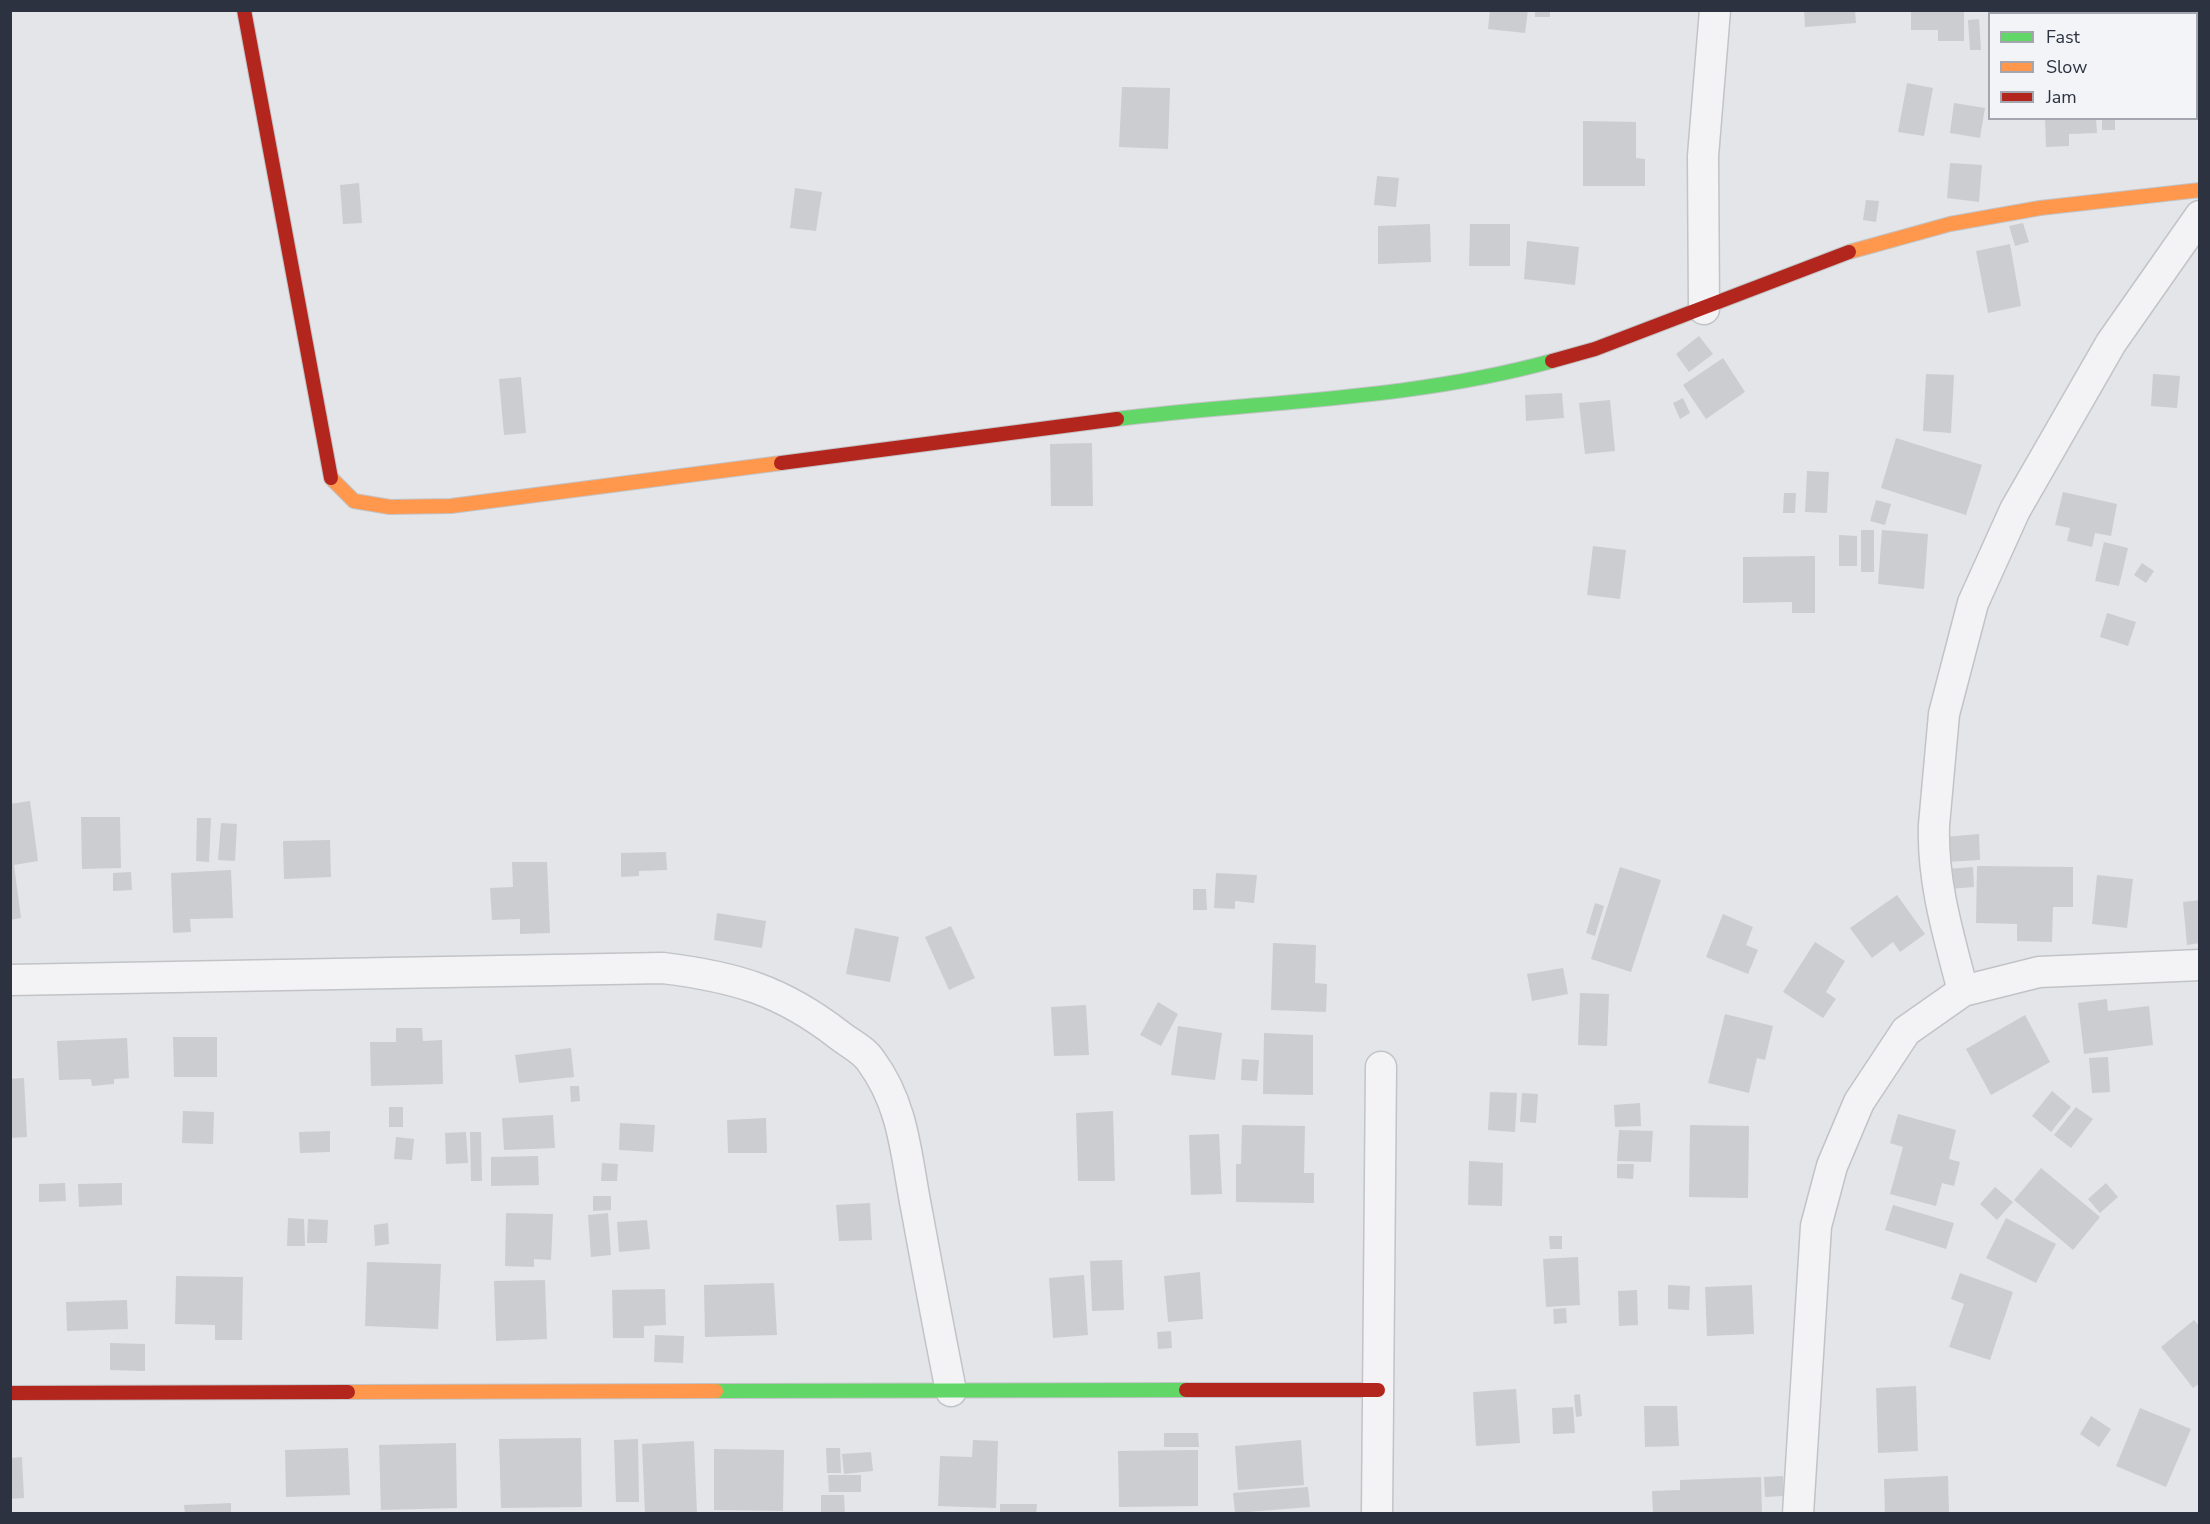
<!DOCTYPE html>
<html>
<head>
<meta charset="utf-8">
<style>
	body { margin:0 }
	#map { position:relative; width:2210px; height:1524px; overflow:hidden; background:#e3e5e8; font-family:"Nunito Sans",sans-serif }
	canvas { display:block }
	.frame { position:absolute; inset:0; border:12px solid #2c3240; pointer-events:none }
	.legend { position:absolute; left:1988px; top:12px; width:210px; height:108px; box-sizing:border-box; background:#f2f4f7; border:2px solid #a3a6ae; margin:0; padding:8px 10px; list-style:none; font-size:18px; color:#2c3240 }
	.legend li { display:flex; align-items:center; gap:12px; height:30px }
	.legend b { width:30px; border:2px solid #a3a6ae }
</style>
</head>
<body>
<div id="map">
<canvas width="2210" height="1524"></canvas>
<div class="frame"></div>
<ul class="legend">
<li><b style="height:8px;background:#63d668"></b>Fast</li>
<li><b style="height:8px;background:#ff974d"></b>Slow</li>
<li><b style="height:8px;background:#b3261e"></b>Jam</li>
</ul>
</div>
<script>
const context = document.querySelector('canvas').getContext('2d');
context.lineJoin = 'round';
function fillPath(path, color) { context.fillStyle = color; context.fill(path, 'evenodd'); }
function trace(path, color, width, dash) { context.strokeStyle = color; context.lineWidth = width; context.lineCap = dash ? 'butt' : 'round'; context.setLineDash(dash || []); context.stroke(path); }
const building = new Path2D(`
	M1490,10H1528L1525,33L1488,29Z
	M1535,10H1550V17H1535Z
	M1804,10H1855L1856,23L1805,27Z
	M1911,10H1964V41H1938V30H1911Z
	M2039,10H2083V14H2039Z
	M1979,19L1981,50H1970L1968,20Z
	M1907,83L1933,88L1924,136L1898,132Z
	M1122,87L1170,88L1168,149L1119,147Z
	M1954,103L1985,108L1980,138L1950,133Z
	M2045,118H2096L2097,133L2069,134V146L2046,147Z
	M2102,118H2115V130H2102Z
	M1583,121L1636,122V158L1645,159V186H1583Z
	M1950,163L1982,165L1979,202L1947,198Z
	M1377,176L1399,178L1396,207L1374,205Z
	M359,183L362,223L343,224L340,185Z
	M795,188L822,192L816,231L790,228Z
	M1866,200L1879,201L1876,222L1863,220Z
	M2023,223L2029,242L2015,246L2009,226Z
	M1430,224L1431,262L1378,264V226Z
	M1470,224H1510V266H1469Z
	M1527,241L1579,247L1575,285L1524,279Z
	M2010,244L2021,306L1988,313L1976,251Z
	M1699,336L1713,354L1689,372L1676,354Z
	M1723,358L1745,392L1706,419L1683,385Z
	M1926,374L1954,375L1951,433L1923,431Z
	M2153,374L2180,376L2177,408L2151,406Z
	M521,377L526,433L504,435L499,379Z
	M1562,393L1564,418L1526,421L1525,395Z
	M1683,398L1690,413L1680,419L1673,403Z
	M1610,400L1615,451L1585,454L1579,403Z
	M1896,438L1982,465L1966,515L1881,488Z
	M1092,443L1093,506H1051L1050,444Z
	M1807,471L1829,472L1827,513L1805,512Z
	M2063,492L2117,504L2111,536L2095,533L2092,547L2067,541L2070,528L2055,525Z
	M1784,493H1796L1795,513H1783Z
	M1876,500L1891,504L1885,525L1870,521Z
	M1861,530H1874V572H1861Z
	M1882,530L1928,534L1924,589L1878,584Z
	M1839,535L1857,536V566H1839Z
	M2104,542L2128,548L2119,586L2095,581Z
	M1593,546L1626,550L1620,599L1587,595Z
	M1815,556V613H1792V602L1743,603V557Z
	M2142,563L2154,571L2146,583L2134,575Z
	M2107,613L2136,622L2128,646L2100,637Z
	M30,801L38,861L14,865L21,918L10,920V804Z
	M81,817H120L121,868L82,869Z
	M197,818H211L209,862L196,861Z
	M221,823L237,824L235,861L218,860Z
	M1979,834L1980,860L1946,862L1944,837Z
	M330,840L331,877L284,879L283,841Z
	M666,852L667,870L639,871V876L621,877V853Z
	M512,862H547L550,933L520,934V919L492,920L490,888L513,887Z
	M1977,866L2073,867V907H2053L2052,942L2017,941V924L1976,923Z
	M1620,867L1661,880L1631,972L1591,959Z
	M1973,867L1974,887L1948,889L1947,869Z
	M231,870L233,918L190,919L191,932L173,933L171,873Z
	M131,872L132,890L113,891V873Z
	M1216,873L1257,875L1254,903L1235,901V909L1214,908Z
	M2097,875L2133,879L2127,928L2092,924Z
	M1193,889H1206L1207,910H1193Z
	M1897,895L1925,934L1900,952L1893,942L1872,958L1850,928Z
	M2200,900V943L2187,945L2183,902Z
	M1595,903L1604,906L1595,936L1586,933Z
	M717,913L766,921L762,948L714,940Z
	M1723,914L1753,927L1746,945L1758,950L1748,974L1706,957Z
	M951,926L975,978L949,990L925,937Z
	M855,928L899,937L890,982L846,974Z
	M1815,942L1845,961L1826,992L1836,999L1823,1018L1783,992Z
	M1273,943L1316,945L1315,983L1327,984L1326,1012L1271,1010Z
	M1563,968L1568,994L1532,1001L1527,974Z
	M1580,993L1609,994L1607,1046L1578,1045Z
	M2107,999L2108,1011L2149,1006L2153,1045L2084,1054L2078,1003Z
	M1158,1002L1178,1014L1161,1046L1140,1035Z
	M1086,1005L1089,1055L1054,1056L1051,1007Z
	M1725,1014L1773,1026L1765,1060L1757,1058L1749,1093L1708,1083Z
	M2025,1015L2050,1062L1991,1095L1966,1049Z
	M1178,1026L1222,1033L1215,1080L1171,1075Z
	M396,1028H422L423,1041L442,1040L443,1084L371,1086L370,1042H396Z
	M1264,1033L1313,1035V1095L1263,1094Z
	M173,1037H217V1077H174Z
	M127,1038L129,1078L114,1079V1084L92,1086L91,1079L59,1080L57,1041Z
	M571,1048L574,1077L519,1083L515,1055Z
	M2108,1057L2110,1092L2092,1093L2089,1058Z
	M1242,1059L1259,1060L1257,1081L1241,1080Z
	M24,1078L27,1137L10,1138V1079Z
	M570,1086H579L580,1101L571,1102Z
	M2052,1091L2071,1107L2051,1132L2032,1116Z
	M1490,1092L1517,1093L1515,1132L1488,1130Z
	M1522,1093L1538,1094L1536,1123L1520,1122Z
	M1640,1103L1641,1126L1615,1127L1614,1105Z
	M389,1107H403V1127H389Z
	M2076,1107L2093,1119L2071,1148L2054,1135Z
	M183,1111L214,1112L213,1144L182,1143Z
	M1113,1111L1115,1181H1078L1076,1113Z
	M1898,1114L1956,1130L1949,1159L1960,1162L1954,1186L1942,1183L1936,1206L1890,1194L1903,1147L1890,1143Z
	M553,1115L555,1148L504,1150L502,1118Z
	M766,1118L767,1153H728L727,1120Z
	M620,1123L655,1125L653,1152L619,1150Z
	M1242,1125L1305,1126L1304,1173H1314V1203L1236,1202V1164H1241Z
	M1690,1125L1749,1126L1748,1198L1689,1197Z
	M1619,1130L1653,1131L1651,1162L1617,1161Z
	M330,1131V1152L300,1153L299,1132Z
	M466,1132L468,1163L446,1164L445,1133Z
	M470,1132H481L482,1181H471Z
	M1219,1134L1222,1194L1191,1195L1189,1135Z
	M396,1137L414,1139L412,1160L394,1159Z
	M538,1156L539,1185L491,1186V1157Z
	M1469,1161L1503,1163L1502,1206L1468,1205Z
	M602,1163L618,1164L617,1181H601Z
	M1617,1164H1634L1633,1179L1617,1178Z
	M2041,1168L2100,1217L2073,1250L2014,1200Z
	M65,1183L66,1201L39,1202V1184Z
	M122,1183V1205L79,1207L78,1184Z
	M2106,1183L2118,1197L2100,1213L2088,1199Z
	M1995,1187L2013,1202L1997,1220L1980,1204Z
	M593,1196H611V1210L593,1211Z
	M870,1203L872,1240L839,1241L836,1205Z
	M1893,1205L1954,1223L1946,1249L1885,1230Z
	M506,1213L553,1214L551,1260L534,1259V1267L505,1266Z
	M608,1213L611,1255L591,1257L588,1215Z
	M288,1218L304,1219L305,1246H287Z
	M2006,1218L2056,1244L2036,1283L1986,1258Z
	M308,1219L328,1220L327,1243H307Z
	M647,1220L650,1249L619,1252L617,1222Z
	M388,1223L389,1244L375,1246L374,1225Z
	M1549,1236H1562V1249H1550Z
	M1578,1257L1580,1305L1546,1307L1543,1259Z
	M1122,1260L1124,1310L1092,1311L1090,1261Z
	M367,1262L441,1264L438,1329L365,1326Z
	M1200,1272L1203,1319L1168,1322L1164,1276Z
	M1960,1273L2013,1292L1990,1360L1949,1347L1964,1304L1951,1299Z
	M1084,1275L1088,1335L1053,1338L1049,1278Z
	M176,1276L243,1277L242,1340H215V1325L175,1324Z
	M545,1280L547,1339L496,1341L494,1281Z
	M774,1283L777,1335L705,1337L704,1285Z
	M1668,1285L1690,1286L1689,1310L1668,1309Z
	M1752,1285L1754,1334L1707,1336L1705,1287Z
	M665,1289L666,1325L644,1326V1338H613L612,1290Z
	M1637,1290L1638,1325L1619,1326L1618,1291Z
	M127,1300L128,1329L67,1331L66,1302Z
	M1566,1308L1567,1323L1554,1324L1553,1309Z
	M2194,1320L2200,1327V1383L2193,1388L2161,1347Z
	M1171,1331L1172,1348L1158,1349L1157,1332Z
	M655,1335L684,1336L683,1363L654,1362Z
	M110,1343L145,1344V1371L110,1370Z
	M1916,1386L1918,1451L1878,1453L1876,1388Z
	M1516,1389L1520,1443L1476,1446L1473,1392Z
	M1580,1394L1582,1416L1576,1417L1574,1395Z
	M1644,1406H1677L1679,1446L1645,1447Z
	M1573,1407L1575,1433L1553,1434L1552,1408Z
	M2140,1408L2191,1429L2166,1487L2116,1466Z
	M2091,1416L2111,1429L2099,1447L2080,1434Z
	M1164,1433H1198L1199,1447H1164Z
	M581,1438L582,1507L501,1508L499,1439Z
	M638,1439L639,1502H616L614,1440Z
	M973,1440L998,1441L996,1508L938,1506L940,1456L972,1457Z
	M1301,1440L1304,1485L1238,1490L1235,1446Z
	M694,1441L697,1514H645L642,1444Z
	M456,1443L457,1508L381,1510L379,1445Z
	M348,1448L350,1495L286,1497L285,1450Z
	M826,1448H840L841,1473H827Z
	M714,1449L784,1450L783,1511L714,1510Z
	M1198,1450V1506L1119,1507L1118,1451Z
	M871,1452L873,1471L844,1474L842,1454Z
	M22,1457L24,1498L10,1499V1458Z
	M828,1475H861V1492H829Z
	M1783,1476L1784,1496L1765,1497L1764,1477Z
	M1948,1476L1949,1514H1885L1884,1479Z
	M1761,1477L1762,1514H1653L1652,1491L1680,1490V1480Z
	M1308,1487L1310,1507L1235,1513L1233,1493Z
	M821,1495H844L845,1514H821Z
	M231,1503V1514H185L184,1505Z
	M1000,1504H1037L1036,1514H1000Z`);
const street = new Path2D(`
	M1704,309L1703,156L1715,10
	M10,980L663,968C735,977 781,990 839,1035C849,1043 864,1050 871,1061C905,1107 906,1158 917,1212C928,1272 939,1331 951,1391
	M1963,991C1949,937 1932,882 1934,825L1944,714L1973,603L2015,510L2111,343L2200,216
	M1377,1514L1381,1067
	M1798,1514L1816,1226L1832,1166L1859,1102L1906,1031L1963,991L2039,972L2200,965`);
const fast = new Path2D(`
	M1117,419C1262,401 1411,400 1552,361
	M716,1391L1186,1390`);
const slow = new Path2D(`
	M1849,252L1950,224L2040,208L2200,190
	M331,478L354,501L390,507L451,506L781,463
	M348,1392L716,1391`);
const jam = new Path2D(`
	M244,10L331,478
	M1552,361L1595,349L1849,252
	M781,463L1117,419
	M1186,1390H1378
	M10,1393L348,1392`);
fillPath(building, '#cccdd0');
trace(street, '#c2c3c6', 33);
trace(fast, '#c2c3c6', 16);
trace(slow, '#c2c3c6', 16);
trace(jam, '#c2c3c6', 16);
trace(street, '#f3f3f5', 30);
trace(fast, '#63d668', 14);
trace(slow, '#ff974d', 14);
trace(jam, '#b3261e', 14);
</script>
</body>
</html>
